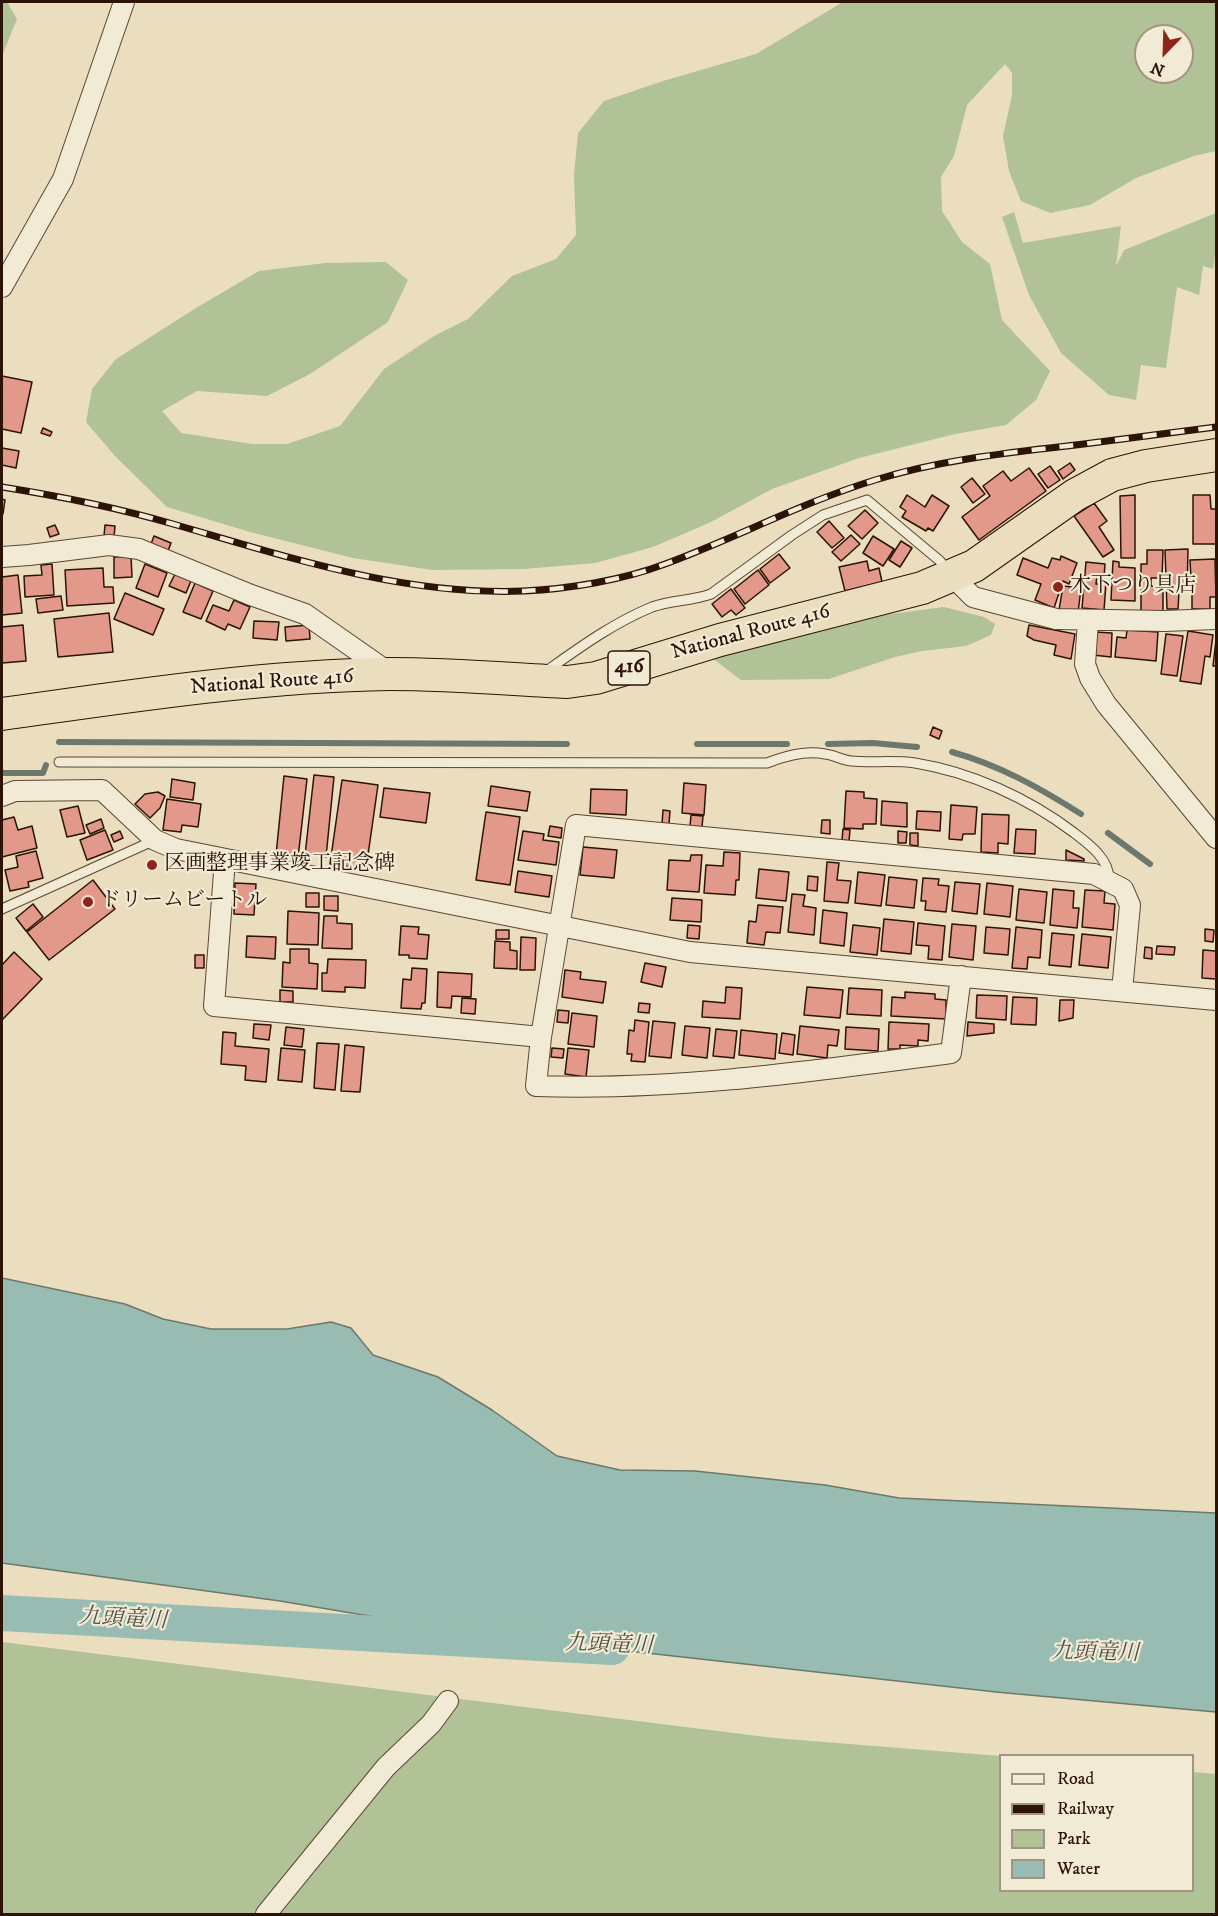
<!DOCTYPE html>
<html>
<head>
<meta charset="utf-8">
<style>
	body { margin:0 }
	#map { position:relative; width:1218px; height:1916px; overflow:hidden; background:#eadebe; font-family:"IM FELL DW Pica",serif }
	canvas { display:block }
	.frame { position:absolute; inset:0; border:3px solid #2c1306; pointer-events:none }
	.legend { position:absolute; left:999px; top:1754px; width:195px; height:138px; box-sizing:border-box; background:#f1ead5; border:2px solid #a29482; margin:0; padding:8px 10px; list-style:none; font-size:18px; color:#2c1306 }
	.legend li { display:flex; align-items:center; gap:12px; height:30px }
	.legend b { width:30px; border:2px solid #a29482 }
	.north { position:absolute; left:1134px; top:24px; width:60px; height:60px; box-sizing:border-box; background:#f1ead5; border:2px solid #a29482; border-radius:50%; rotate:203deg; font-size:16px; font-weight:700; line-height:24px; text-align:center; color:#2c1306 }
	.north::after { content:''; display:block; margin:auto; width:21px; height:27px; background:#8f2418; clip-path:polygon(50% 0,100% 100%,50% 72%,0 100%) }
</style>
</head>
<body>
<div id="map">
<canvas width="1218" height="1916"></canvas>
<div class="frame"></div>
<ul class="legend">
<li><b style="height:8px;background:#f1ead5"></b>Road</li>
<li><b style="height:8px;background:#2c1306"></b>Railway</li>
<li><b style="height:16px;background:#b0c296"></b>Park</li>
<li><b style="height:16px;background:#98bcb1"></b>Water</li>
</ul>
<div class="north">N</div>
</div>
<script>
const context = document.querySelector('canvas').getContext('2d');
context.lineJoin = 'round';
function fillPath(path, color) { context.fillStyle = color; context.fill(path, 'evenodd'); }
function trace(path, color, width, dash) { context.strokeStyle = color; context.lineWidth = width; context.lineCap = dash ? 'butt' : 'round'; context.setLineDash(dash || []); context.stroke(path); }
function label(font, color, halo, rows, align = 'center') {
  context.font = font + ' "IM FELL DW Pica","Noto Serif JP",serif'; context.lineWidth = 4.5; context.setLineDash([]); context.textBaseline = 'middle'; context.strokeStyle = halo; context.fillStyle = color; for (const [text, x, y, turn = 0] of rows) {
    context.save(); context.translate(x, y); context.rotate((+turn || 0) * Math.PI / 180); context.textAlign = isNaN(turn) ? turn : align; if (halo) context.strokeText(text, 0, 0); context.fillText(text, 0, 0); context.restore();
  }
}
const green = new Path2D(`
	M2,2H7L17,19L2,56Z
	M843,2H1216V151L1194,156L1136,178L1090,205L1050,213L1021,201L1009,171L1003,136L1012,95V73L1005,64L967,105L954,156L941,177L942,211L962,242L990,264L1002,320L1050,371L1036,400L1006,425L955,434L859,458L772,489L711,522L653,547L595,563L524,569L432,570L353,558L250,532L167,507L115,456L86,422L92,389L116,359L196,308L259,271L325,263L386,262L408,280L388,322L310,374L267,396L197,391L162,411L181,433L252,444H287L340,426L384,369L434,336L468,319L512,276L556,259L576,235L574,175L578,133L604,101L663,81L756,54ZM1146,36H1182V72H1146Z
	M1014,212L1023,243L1121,226L1116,266L1124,250L1216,213V246L1213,269L1203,266L1199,295L1177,287L1166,368L1141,365L1136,400L1109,395L1061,353L1029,295L1002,217Z
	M944,607L984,617L995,624L991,635L966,646L922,651L895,657L829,679L741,680L712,658L860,618Z
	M2,1642L774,1738L1000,1756V1890H1192L1193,1772L1216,1774V1914H2Z`);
const water = new Path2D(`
	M2,1278L125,1304L163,1319L211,1329H287L331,1322L351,1328L373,1355L438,1377L492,1410L557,1456L620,1470L695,1471L825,1485L899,1498L1216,1513V1712L996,1692L476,1634L280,1601L2,1563Z`);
const stream = new Path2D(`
	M59,742L567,744
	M697,744H787
	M828,744L873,743L917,747
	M952,752C999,765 1040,788 1081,814
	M2,773H43L46,765
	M1108,833L1150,864`);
const river = new Path2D(`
	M2,1613L612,1647`);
const building = new Path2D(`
	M2,376L32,382L21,433L2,429Z
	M43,428L52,432L50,436L41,433Z
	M2,448L19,451L16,468L2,465Z
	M1070,463L1075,470L1063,479L1058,471Z
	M1050,466L1060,480L1048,488L1038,474Z
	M1029,468L1046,491L979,540L962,517L990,496L983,486L1003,471L1011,481Z
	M972,478L985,494L973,503L961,487Z
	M907,495L925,507L932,495L949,506L933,531L928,528L926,531L902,517L906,511L900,507Z
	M1135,495V558H1121L1120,496Z
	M1193,495H1210L1211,509H1216V544H1193Z
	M2,499L5,500L3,514H2Z
	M1094,503L1107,521L1099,527L1114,550L1103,557L1074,516Z
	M865,510L878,523L862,539L848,526Z
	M829,521L844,538L832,548L817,532Z
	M55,525L59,534L50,537L47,528Z
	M105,525L115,526L114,537L104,536Z
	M851,535L860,544L841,561L832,552Z
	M154,536L171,543L168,551L151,544Z
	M873,536L894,549L883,566L863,553Z
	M901,541L912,548L900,567L889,560Z
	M1188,549L1187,592H1179L1178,609H1167L1165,550Z
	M1147,550H1163L1162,578H1151V586L1163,587V611H1141V564H1147Z
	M779,554L790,568L770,583L760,569Z
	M131,556L132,577L114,578V557Z
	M1061,556L1077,563L1069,584L1063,581L1054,608L1035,600L1041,584L1017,575L1023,558L1048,568L1052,558L1060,560Z
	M1215,559L1216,597H1210V609H1192V585H1195V579H1191L1190,560Z
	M867,561L869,571L879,568L882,582L845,591L839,567Z
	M1113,561L1119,562V567L1135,568V601L1111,600Z
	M1086,562L1105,564L1104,577L1097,576L1096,584H1106L1104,610L1082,608Z
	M52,564L54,595L25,597L24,576L42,575L41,565Z
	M145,564L167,573L158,597L136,588Z
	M103,568L104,587H113L114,603L67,606L65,570Z
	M758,570L769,585L745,604L734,589Z
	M175,574L191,581L186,593L169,586Z
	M18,575L22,613L2,615V577Z
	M195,583L213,591L201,619L183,612Z
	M1063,586L1081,588L1078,613L1059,610Z
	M731,589L745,608L736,615L731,610L722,617L712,604Z
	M125,593L164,609L153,635L114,619Z
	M61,596L63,610L38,613L36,599Z
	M234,600L250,607L240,629L228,624L225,630L206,621L213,605L229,611Z
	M109,613L113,652L58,657L54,619Z
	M254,621L279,622L277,640L253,638Z
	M23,625L26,661L2,663V627Z
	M309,625L310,639L286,641L285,627Z
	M1029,625L1075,634L1071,659L1054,655L1056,645L1034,640L1027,636Z
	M1127,630L1158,632L1156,661L1115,657L1117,637L1126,638Z
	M1188,631L1213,635L1210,657L1205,656L1201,684L1180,681Z
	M1095,632L1112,633L1111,657L1093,655Z
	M1166,634L1183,636L1177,676L1161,674Z
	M1216,640V666H1213Z
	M933,727L942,731L939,739L930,735Z
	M314,775L334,777L326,857L305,855Z
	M284,776L307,779L298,858L276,855Z
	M172,779L195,783L193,800L170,797Z
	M342,780L378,785L366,869L330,864Z
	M684,783L706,785L704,815L682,813Z
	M491,786L530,792L527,811L488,806Z
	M384,788L430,793L426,823L380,817Z
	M591,789L627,790L626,815L590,813Z
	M846,791L864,792V798L877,799L876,824H863V829L844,828Z
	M158,792L165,796L160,808L150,818L135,804L145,794Z
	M167,799L201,804L198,827L182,825L181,832L163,830Z
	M882,801L907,803V827L881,825Z
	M951,805L977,807L975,834H963L962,840L949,839Z
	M78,806L85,833L67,837L60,810Z
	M663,810L670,811L669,824H662Z
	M917,811L941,812L940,831L916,829Z
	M486,812L520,817L510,885L476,880Z
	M982,814L1009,815L1008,844L998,843V853L981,852Z
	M691,815L703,816L702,827L690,826Z
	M14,817L18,830L32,826L37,848L2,857V820Z
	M101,819L104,828L90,834L86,825Z
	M822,820H830V834L821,833Z
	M550,826L562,828L561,838L548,836Z
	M843,829L850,830L849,841L842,840Z
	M1016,829L1036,830L1035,854L1014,853Z
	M105,830L113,850L87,860L80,840Z
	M120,831L123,838L114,842L111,835Z
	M523,831L544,834L543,840L559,842L556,865L518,860Z
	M898,831L907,832L906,843H898Z
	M910,833H918V846L910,845Z
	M583,847L617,850L614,878L580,875Z
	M1066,850L1084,859V861L1066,860Z
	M36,851L43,878L28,882L29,887L10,891L5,870L18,867L16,856Z
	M724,852L740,853L739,880H736L735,895L704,893L706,865L723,866Z
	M691,855H702L699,892L667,890L669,860L690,861Z
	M827,862L839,863L837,880L851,881L848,903L824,901Z
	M759,869L789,872L786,901L756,898Z
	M518,871L552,876L549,897L515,892Z
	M858,872L885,875L881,906L855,903Z
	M808,876L818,877L817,891L807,890Z
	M889,877L917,880L914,908L886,905Z
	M923,878L939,879L938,885L949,886L946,912L925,910L926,901H921Z
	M93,880L115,909L49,960L27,932Z
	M955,882L980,884L977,914L952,911Z
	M235,883L256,884L254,915L234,914Z
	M987,883L1013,886L1010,917L984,914Z
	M1019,889L1047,892L1044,923L1016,920Z
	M1053,889L1074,891L1073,908H1079L1077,928L1050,925Z
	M1085,890L1105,891L1104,903L1115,904L1113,930L1082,927Z
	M306,893H319V907H306Z
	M792,894L805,895L803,906L816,908L814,935L788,932Z
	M324,896H338V911L324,910Z
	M672,898L702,900L701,922L670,920Z
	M33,904L43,917L26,931L16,918Z
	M758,905L783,907L780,933L766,932L764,945L747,943L749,921L756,922Z
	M823,910L847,913L844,946L820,943Z
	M288,911L319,913L318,945L287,944Z
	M324,916H337V923L352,924V949L322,948Z
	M884,919L914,922L911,954L881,951Z
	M918,923L945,926L942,960L928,959L929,946L916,945Z
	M952,924L976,926L973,960L949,957Z
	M688,925L700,926L699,939L687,938Z
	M853,925L880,928L877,955L850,952Z
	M401,926L419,927L418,934L429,935L427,959L409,958V955H399Z
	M986,927L1010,929L1008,955L984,953Z
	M1016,927L1042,930L1040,958L1028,957L1027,969L1012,968Z
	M1205,929L1214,930L1213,942L1205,941Z
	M496,930H509V939H496Z
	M1052,933L1074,935L1071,967L1049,965Z
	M1082,934L1111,937L1108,968L1079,965Z
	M247,936L276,937L275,959L246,957Z
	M521,937L536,938L535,970H520Z
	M495,941L510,942V950L517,951V969L494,968Z
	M1157,946L1175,947L1174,955L1156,954Z
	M1145,947L1152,948V959L1144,958Z
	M290,949H309V963L318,964L317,989L282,987L283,962L290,963Z
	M1203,950L1216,951V979L1202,978Z
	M14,952L42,979L2,1020V965Z
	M195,955H204V968H195Z
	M328,959L366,960L365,988L345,987V992L322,991V973H327Z
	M645,963L666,967L662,987L641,982Z
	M412,968L427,969L425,1003H422L421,1009L401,1008L403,979L411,980Z
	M565,970L581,972L580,979L606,982L603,1003L562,997Z
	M438,972L472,974L471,997L452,996L451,1008L437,1007Z
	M726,987L742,988L740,1019L702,1017L703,1001L725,1003Z
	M807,987L843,990L840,1018L804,1015Z
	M849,988L882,990L881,1016L847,1014Z
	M280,990L293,991V1002H280Z
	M905,992L935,994V999L946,1000V1019L891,1016L892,997L905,998Z
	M977,995L1007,996L1006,1020L976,1018Z
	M1013,997L1037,998L1036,1025L1011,1024Z
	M462,998L476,999L475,1014L461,1013Z
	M1060,1000H1074L1073,1018L1059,1021Z
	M639,1003L650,1004L649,1013L638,1012Z
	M558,1010L569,1011L568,1023L557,1022Z
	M572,1013L597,1016L594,1047L568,1044Z
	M635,1020L649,1022L645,1062L631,1061L632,1054H627L629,1030L634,1031Z
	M653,1021L675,1023L671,1058L649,1056Z
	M889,1022L929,1024L928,1041L918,1040V1046L900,1045V1049H888Z
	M968,1022L994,1024V1033L967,1036Z
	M254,1024L271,1025L269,1040L253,1038Z
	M685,1026L710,1028L707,1058L682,1055Z
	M800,1026L839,1030L837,1046L828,1045L827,1058L797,1054Z
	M286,1027L304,1029L302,1047L284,1045Z
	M846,1027L879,1029L878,1051L845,1049Z
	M716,1029L737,1031L734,1058L713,1056Z
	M741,1030L777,1034L775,1059L739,1055Z
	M223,1032L236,1033L235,1046L269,1049L266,1082L245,1080L246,1066L221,1064Z
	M782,1033L795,1035L793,1055L779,1053Z
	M317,1043L339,1044L335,1090L314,1088Z
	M345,1045L364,1047L360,1092L341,1091Z
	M281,1048L305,1050L302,1082L278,1080Z
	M552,1048L564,1049L563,1058L551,1057Z
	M568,1048L589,1050L586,1077L565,1074Z`);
const service = new Path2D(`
	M545,672C579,648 613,623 652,607C671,600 692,601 711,594L792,535L823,515L867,500L940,561L948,572
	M59,762L767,763C785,756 805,750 825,754C834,755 842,760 851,761C872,763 894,760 915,763C971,772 1028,798 1073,832C1089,844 1110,859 1109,881
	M2,909L155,840`);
const minor = new Path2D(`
	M2,287L63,179L124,2
	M2,557L29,555L109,545L139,549L251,595L305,614L391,674
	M953,577L973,597L1056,619L1164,621L1216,619
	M1088,621L1085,664L1090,678L1106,704L1216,838
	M2,796L15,791L102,790L155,840L176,849L690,952L1216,1000
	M225,859L214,1006L541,1037
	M961,976L951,1053C814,1071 675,1091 536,1086L541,1037L576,825L1094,874L1123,889L1130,905L1122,991
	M266,1914L386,1767L431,1724L448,1701`);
const trunk = new Path2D(`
	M2,714C130,696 260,676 390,674C449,674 509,679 567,682L596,678L720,640L922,588L974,566L1075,495L1112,475L1146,466L1216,455`);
const rail = new Path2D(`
	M2,487C59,496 118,508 173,524C288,557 403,596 524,591C569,589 623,580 665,564C736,538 803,502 875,480C936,461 1004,453 1067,446C1117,440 1167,433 1216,427`);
const markers = [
	[1058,587,6,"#8f2418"],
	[152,865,6,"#8f2418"],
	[88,902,6,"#8f2418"]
];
const shields = [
	[629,668,42]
];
const shieldNames = [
	["416",629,668]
];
const poiNames = [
	["木下つり具店",1070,587],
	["区画整理事業竣工記念碑",164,865],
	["ドリームビートル",100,902]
];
const streetNames = [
	["National Route 416",751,633,-15],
	["National Route 416",272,683,-4]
];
const waterNames = [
	["九頭竜川",123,1620,3],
	["九頭竜川",609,1646,2],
	["九頭竜川",1095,1654,1]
];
fillPath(green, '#b0c296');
fillPath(water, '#98bcb1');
trace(water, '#6d786d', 1.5);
trace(stream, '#6d786d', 6);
trace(river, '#98bcb1', 36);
fillPath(building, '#e29989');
trace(building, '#2c1306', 1.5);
trace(service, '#5c4634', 11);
trace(minor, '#5c4634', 22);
trace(trunk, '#2c1306', 34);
trace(service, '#f1ead5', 9);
trace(minor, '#f1ead5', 20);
trace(trunk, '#eadebe', 32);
trace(rail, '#2c1306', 7);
trace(rail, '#f1ead5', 4.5, [14]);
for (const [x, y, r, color] of markers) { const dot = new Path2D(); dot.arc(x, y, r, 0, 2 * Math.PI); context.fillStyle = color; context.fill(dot); trace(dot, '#f1ead5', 2); }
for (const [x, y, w] of shields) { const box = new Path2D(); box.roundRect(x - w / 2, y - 17, w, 34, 4.5); context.fillStyle = '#f1ead5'; context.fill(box); trace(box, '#2c1306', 1.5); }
label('bold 20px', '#2c1306', null, shieldNames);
label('21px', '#2c1306', '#f1ead5', poiNames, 'left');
label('21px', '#2c1306', '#f1ead5', streetNames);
label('italic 22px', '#524e42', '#f1ead5', waterNames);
</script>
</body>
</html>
